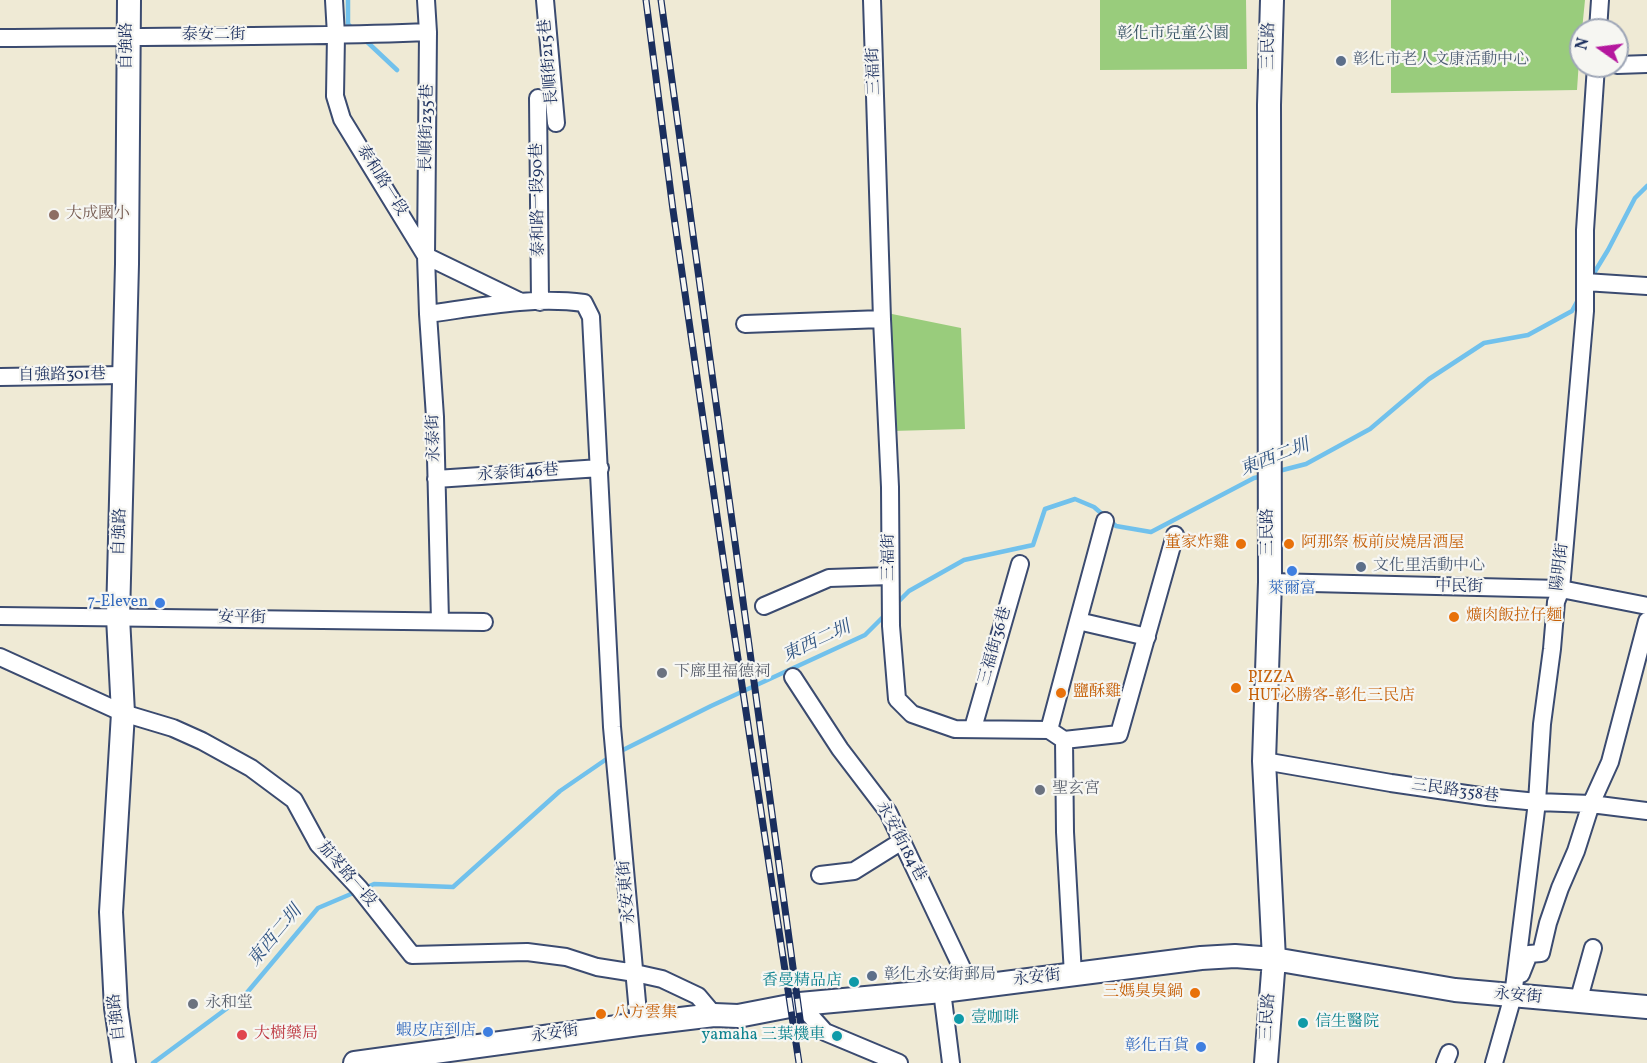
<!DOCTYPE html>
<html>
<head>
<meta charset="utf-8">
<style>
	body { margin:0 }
	#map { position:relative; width:1647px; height:1063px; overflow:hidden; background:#efead5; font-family:Vollkorn,serif }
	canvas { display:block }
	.north { position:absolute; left:1569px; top:18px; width:60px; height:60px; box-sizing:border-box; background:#f6f6f2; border:2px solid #9ea6b7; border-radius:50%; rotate:284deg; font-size:16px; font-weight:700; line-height:24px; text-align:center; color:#1b2f5e }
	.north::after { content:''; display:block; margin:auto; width:21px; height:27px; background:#b5179e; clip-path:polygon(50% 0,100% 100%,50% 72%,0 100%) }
</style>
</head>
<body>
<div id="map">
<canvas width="1647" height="1063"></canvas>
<div class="north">N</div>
</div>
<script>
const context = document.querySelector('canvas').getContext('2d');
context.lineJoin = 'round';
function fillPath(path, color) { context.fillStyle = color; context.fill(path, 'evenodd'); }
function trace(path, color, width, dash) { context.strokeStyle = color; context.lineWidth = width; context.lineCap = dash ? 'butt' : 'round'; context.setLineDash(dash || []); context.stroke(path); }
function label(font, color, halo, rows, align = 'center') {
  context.font = font + ' Vollkorn,"Noto Serif TC",serif'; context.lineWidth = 4.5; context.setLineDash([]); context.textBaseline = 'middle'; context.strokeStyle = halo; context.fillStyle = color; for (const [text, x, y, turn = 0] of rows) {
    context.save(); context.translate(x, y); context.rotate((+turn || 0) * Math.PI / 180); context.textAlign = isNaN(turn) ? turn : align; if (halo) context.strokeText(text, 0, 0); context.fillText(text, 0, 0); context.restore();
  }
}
const green = new Path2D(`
	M1100,0H1246L1247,69L1100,70Z
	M1391,0H1585L1582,30H1581L1577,90L1391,93Z
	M887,313L961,328L965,429L892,431Z`);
const stream = new Path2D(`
	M348,0V24L353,29
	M364,39L397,70
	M1591,278L1608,250L1635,198L1647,186
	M1275,472L1306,464L1370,429L1429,379L1484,343L1528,335L1572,311L1579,298
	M895,605L909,591L964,560L1033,545L1045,509L1075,499L1094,507L1116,526L1151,532L1254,478L1264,476
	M619,752L711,706L865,635L887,613
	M365,888L374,884L453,887L560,791L611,756
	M153,1063L245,995L318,908L358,891`);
const street = new Path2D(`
	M334,0L336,35L335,96L342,119L426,256L521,302
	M426,0L428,32L426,256L428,314L435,417L440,621
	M545,0L556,123
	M872,0L882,319L890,487L891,626L897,699L912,714L955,729L1049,730L1064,740L1065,832L1073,975
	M1598,30L1600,0
	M0,38C143,36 286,38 428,32
	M1617,65L1647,64
	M538,98L540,302
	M1585,282L1647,286
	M428,314C479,307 533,296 584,303L591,317L612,727L639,1024
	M745,324L882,319
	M0,377L124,375
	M436,479L600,468
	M1270,582L1561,589L1647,606
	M764,606L829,578L890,576
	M0,616L484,622
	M1078,621L1105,521
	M0,657L123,713L173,728L202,741L251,768L294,800L318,844L359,888L412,955L527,952L566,957L597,967L635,973L662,979L698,996L714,1015
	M793,677L840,749L888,812L971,987
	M973,728L1020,564
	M1049,730L1078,621L1147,637
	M1064,740L1119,734L1175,535
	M1264,761L1391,783L1487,797L1537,802L1591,804L1647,811
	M820,875L854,871L902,841
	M1521,974L1529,954L1541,953L1548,923L1560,888L1576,851L1591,804L1610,762L1647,621
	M942,991L951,1063
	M1578,1002L1593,948
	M800,1004L825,1032L899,1063
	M1445,1063L1449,1053
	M1494,1063L1513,996L1537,802L1542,724L1552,649L1556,602L1561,589L1585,311V230L1596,66`);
const secondary = new Path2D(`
	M124,1063L116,1008L111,912L123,713L118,617L127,264L129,0
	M355,1063L639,1024L714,1015L738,1016L800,1004L942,991L1201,958L1235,956L1274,959L1455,990L1647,1007
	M1266,1063L1274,959L1264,761L1270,582L1269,105L1272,0`);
const rail = new Path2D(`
	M646,0L673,210L729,599L799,1063
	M661,0L801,1026`);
const markers = [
	[1341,61,6,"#5c6f8a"],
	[54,215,6,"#8d6e63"],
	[1241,544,6,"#e8710a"],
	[1289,544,6,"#e8710a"],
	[1361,567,6,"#5c6f8a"],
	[1292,571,6,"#3f7fe0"],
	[160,603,6,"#3f7fe0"],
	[1454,617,6,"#e8710a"],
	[662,673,6,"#6b7280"],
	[1236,688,6,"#e8710a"],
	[1061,693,6,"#e8710a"],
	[1040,790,6,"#6b7280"],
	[872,976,6,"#5c6f8a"],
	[854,982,6,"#0f9aa8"],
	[1195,993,6,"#e8710a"],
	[193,1004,6,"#6b7280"],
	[601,1014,6,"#e8710a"],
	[959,1019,6,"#0f9aa8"],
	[1303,1023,6,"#0f9aa8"],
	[488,1032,6,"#3f7fe0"],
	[242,1035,6,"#e0444e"],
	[837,1036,6,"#0f9aa8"],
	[1201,1047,6,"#3f7fe0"]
];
const parkNames = [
	["彰化市兒童公園",1173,35]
];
const streetNames = [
	["泰安二街",214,36],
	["自強路",128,46,-90],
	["三民路",1270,46,-89],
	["長順街215巷",550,62,-95],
	["三福街",875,71,-92],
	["長順街235巷",428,128,-89],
	["泰和路一段",381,181,58],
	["泰和路一段90巷",539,200,-91],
	["自強路301巷",62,376,-1],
	["永泰街",435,438,-92],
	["永泰街46巷",518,474,-4],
	["自強路",121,532,-88],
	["三民路",1269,532,-90],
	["三福街",890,557,-90],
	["陽明街",1561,567,-83],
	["中民街",1459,588,1],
	["安平街",242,619,1],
	["三福街36巷",996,646,-74],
	["三民路358巷",1455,792,8],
	["永安街184巷",900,842,62],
	["茄苳路一段",346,875,49],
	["永安東街",628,892,-95],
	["永安街",1037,979,-6],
	["永安街",1518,997,5],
	["自強路",118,1017,-97],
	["三民路",1269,1017,-86],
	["永安街",555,1035,-8]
];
const serviceNames = [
	["彰化市老人文康活動中心",1353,61],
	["文化里活動中心",1373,567],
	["彰化永安街郵局",884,976]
];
const educationNames = [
	["大成國小",66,215]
];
const foodNames = [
	["董家炸雞",1229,544,"right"],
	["阿那祭 板前炭燒居酒屋",1301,544],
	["爌肉飯拉仔麵",1466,617],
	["PIZZA",1248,679],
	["HUT必勝客-彰化三民店",1248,697],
	["鹽酥雞",1073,693],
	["三媽臭臭鍋",1183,993,"right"],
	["八方雲集",613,1014]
];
const shopNames = [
	["萊爾富",1292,590,"center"],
	["7-Eleven",148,603],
	["蝦皮店到店",476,1032],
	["彰化百貨",1189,1047]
];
const worshipNames = [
	["下廍里福德祠",674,673],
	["聖玄宮",1052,790],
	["永和堂",205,1004]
];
const cultureNames = [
	["香曼精品店",842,982],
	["壹咖啡",971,1019,"left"],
	["信生醫院",1315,1023,"left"],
	["yamaha 三葉機車",825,1036]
];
const healthNames = [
	["大樹藥局",254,1035]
];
const waterNames = [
	["東西二圳",1275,459,-21],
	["東西二圳",817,643,-25],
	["東西二圳",276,937,-50]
];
fillPath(green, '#99cc7c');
trace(stream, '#71c1ec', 4.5);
trace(street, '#3b4b70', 20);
trace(secondary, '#3b4b70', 26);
trace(street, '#fff', 16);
trace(secondary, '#fff', 22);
trace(rail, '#1b2f5e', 7);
trace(rail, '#f6f6f2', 4.5, [14]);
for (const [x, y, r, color] of markers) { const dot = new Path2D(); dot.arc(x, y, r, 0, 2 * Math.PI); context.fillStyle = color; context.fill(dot); trace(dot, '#f6f6f2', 2); }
label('16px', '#3a5666', '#f6f6f2', parkNames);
label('16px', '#1b2f5e', '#f6f6f2', streetNames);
label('16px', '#4e5e75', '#f6f6f2', serviceNames, 'left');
label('16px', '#785e54', '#f6f6f2', educationNames, 'left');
label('16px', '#c56008', '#f6f6f2', foodNames, 'left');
label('16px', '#366cbe', '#f6f6f2', shopNames, 'right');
label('16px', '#5b616d', '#f6f6f2', worshipNames, 'left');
label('16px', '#0d838f', '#f6f6f2', cultureNames, 'right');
label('16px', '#be3a42', '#f6f6f2', healthNames, 'left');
label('italic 18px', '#305482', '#f6f6f2', waterNames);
</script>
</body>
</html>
